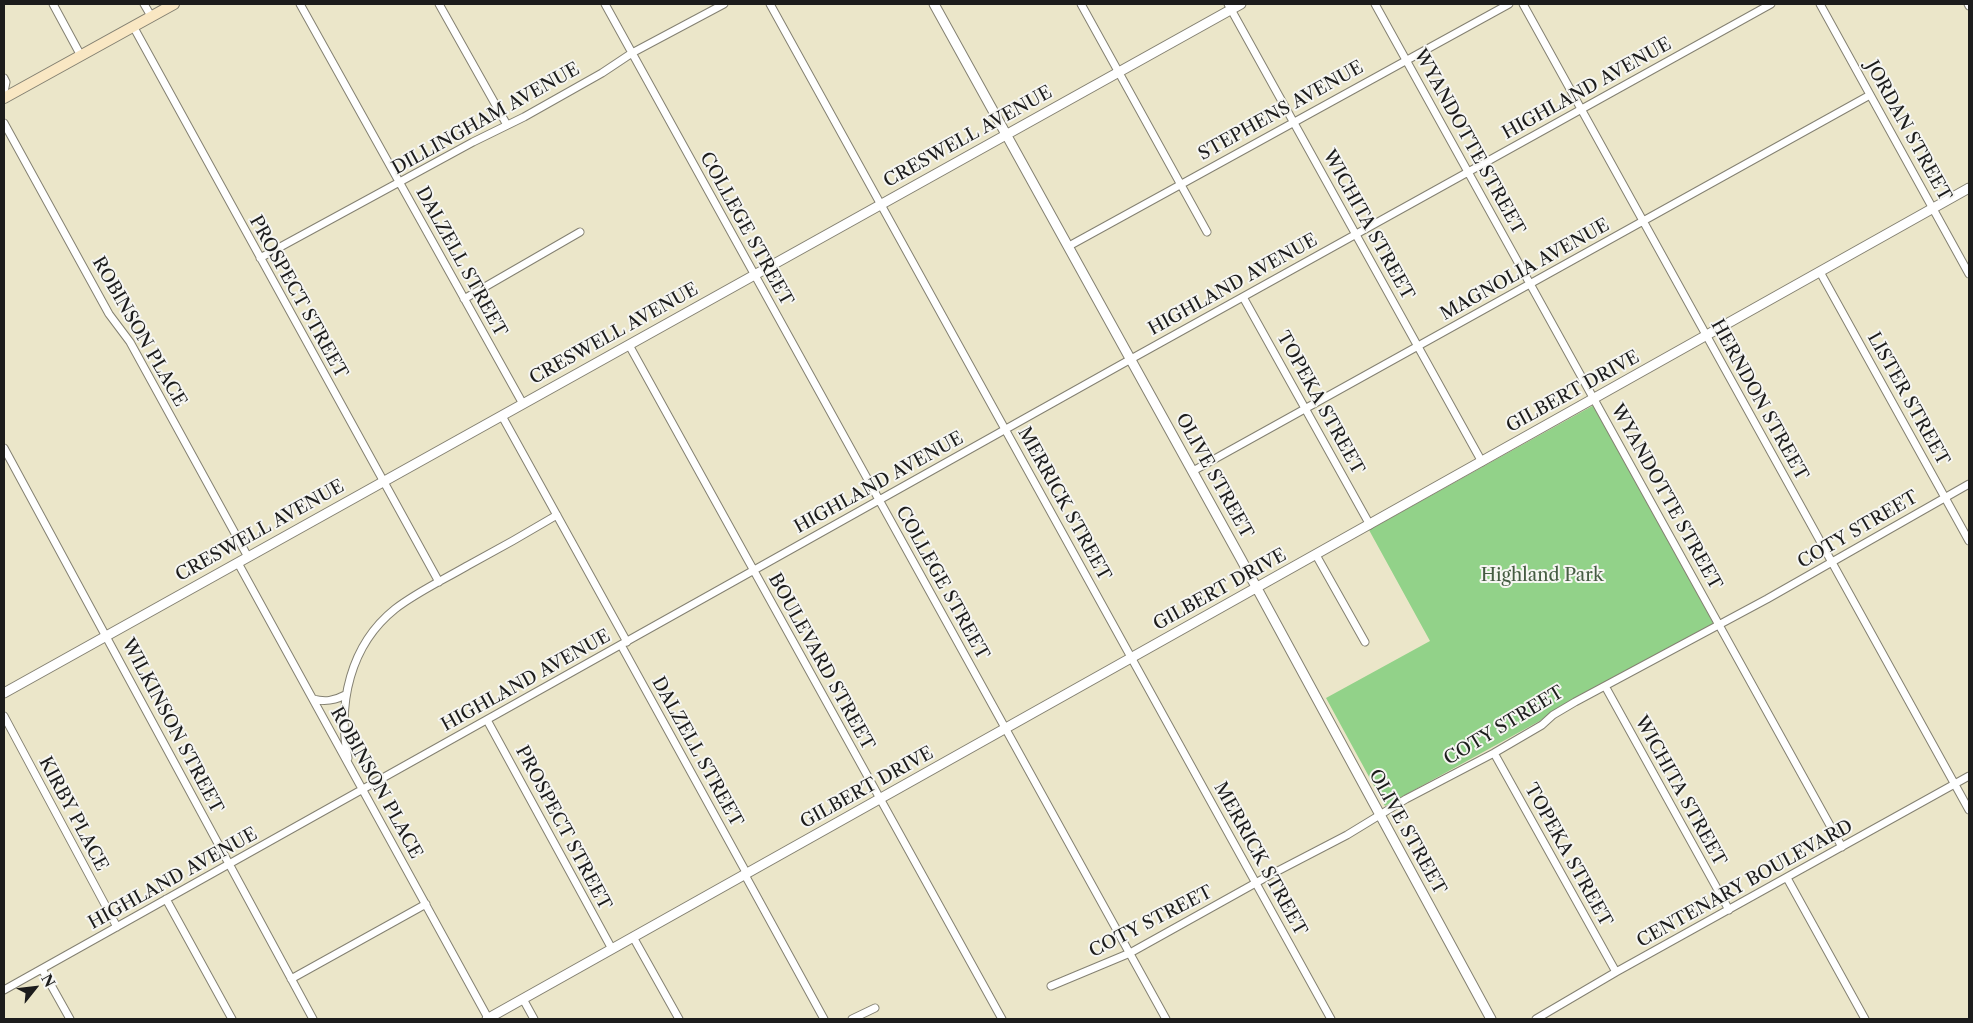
<!DOCTYPE html>
<html>
<head>
<meta charset="utf-8">
<style>
	body { margin:0 }
	#map { position:relative; width:1973px; height:1023px; overflow:hidden; background:#ebe6c9; font-family:"Libre Caslon Text",serif }
	canvas { display:block }
	.frame { position:absolute; inset:0; border:5px solid #1c1c1c; pointer-events:none }
	.north { position:absolute; left:10px; top:963px; width:50px; height:50px; -webkit-text-stroke:4px #f6f6f2; paint-order:stroke; rotate:61deg; font-size:14px; font-weight:700; line-height:20px; text-align:center; color:#1c1c1c }
	.north::after { content:''; display:block; margin:auto; width:18px; height:22px; background:#1c1c1c; clip-path:polygon(50% 0,100% 100%,50% 72%,0 100%) }
</style>
</head>
<body>
<div id="map">
<canvas width="1973" height="1023"></canvas>
<div class="frame"></div>
<div class="north">N</div>
</div>
<script>
const context = document.querySelector('canvas').getContext('2d');
context.lineJoin = 'round';
function fillPath(path, color) { context.fillStyle = color; context.fill(path, 'evenodd'); }
function trace(path, color, width, dash) { context.strokeStyle = color; context.lineWidth = width; context.lineCap = dash ? 'butt' : 'round'; context.setLineDash(dash || []); context.stroke(path); }
function label(font, color, halo, rows, align = 'center') {
  context.font = font + ' "Libre Caslon Text",serif'; context.lineWidth = 4; context.setLineDash([]); context.textBaseline = 'middle'; context.strokeStyle = halo; context.fillStyle = color; for (const [text, x, y, turn = 0] of rows) {
    context.save(); context.translate(x, y); context.rotate((+turn || 0) * Math.PI / 180); context.textAlign = isNaN(turn) ? turn : align; if (halo) context.strokeText(text, 0, 0); context.fillText(text, 0, 0); context.restore();
  }
}
const green = new Path2D(`
	M1594,405L1716,624L1385,806L1326,698L1430,641L1369,530Z`);
const minor = new Path2D(`
	M53,4L80,54
	M144,4L151,16
	M300,4L523,404
	M439,4L507,125
	M605,4L1166,1019
	M770,4L1331,1019
	M1081,4L1207,232
	M1228,4L1482,462
	M1375,4L1842,847
	M1523,4L1969,810
	M1820,4L1969,274
	M1968,4L1969,6
	M133,26L439,582
	M4,78L6,82L4,92
	M4,123L109,314L130,342L248,557
	M1069,246L1509,4
	M260,258L473,142L524,117L602,73L632,53L724,4
	M1820,272L1969,541
	M1243,297L1370,525
	M464,299L580,232
	M629,345L1002,1019
	M502,416L627,642
	M4,448L313,1019
	M1193,471L1870,95
	M1316,555L1365,642
	M238,563L488,1018
	M621,645L747,874
	M1605,686L1729,910
	M313,699C325,702 334,701 345,695
	M4,716L117,927
	M487,720L612,949
	M1494,753L1616,972
	M348,758C337,704 350,645 395,609C417,592 443,580 467,566C497,550 527,533 557,515
	M745,875L824,1019
	M1787,878L1865,1019
	M166,899L232,1019
	M633,937L679,1019
	M42,969L70,1019
	M291,979L426,904
	M1051,986L1130,953L1270,875L1347,835L1406,799L1494,753L1542,725L1553,715L1575,702L1767,599L1969,484
	M4,990L1131,359L1771,4
	M523,999L534,1019
	M852,1019L875,1008
	M1536,1019L1616,972L1969,776`);
const tertiary = new Path2D(`
	M934,4L1241,559L1491,1019
	M4,693L1241,4
	M487,1019L1969,188`);
const secondary = new Path2D(`
	M4,98L174,4`);
const streetNames = [
	["HIGHLAND AVENUE",1587,89,-29],
	["STEPHENS AVENUE",1281,111,-29],
	["DILLINGHAM AVENUE",486,119,-29],
	["JORDAN STREET",1908,131,61],
	["CRESWELL AVENUE",968,137,-29],
	["WYANDOTTE STREET",1469,142,61],
	["WICHITA STREET",1368,225,61],
	["COLLEGE STREET",746,229,61],
	["DALZELL STREET",461,262,61],
	["MAGNOLIA AVENUE",1525,270,-29],
	["HIGHLAND AVENUE",1233,285,-29],
	["PROSPECT STREET",298,297,61],
	["ROBINSON PLACE",139,332,60],
	["CRESWELL AVENUE",614,334,-29],
	["GILBERT DRIVE",1573,392,-29],
	["LISTER STREET",1908,399,61],
	["HERNDON STREET",1759,400,61],
	["TOPEKA STREET",1320,403,61],
	["OLIVE STREET",1214,476,61],
	["HIGHLAND AVENUE",879,483,-29],
	["WYANDOTTE STREET",1666,497,61],
	["MERRICK STREET",1064,504,61],
	["COTY STREET",1858,530,-30],
	["CRESWELL AVENUE",260,531,-29],
	["COLLEGE STREET",942,583,61],
	["GILBERT DRIVE",1220,590,-29],
	["BOULEVARD STREET",821,662,61],
	["HIGHLAND AVENUE",526,681,-29],
	["WILKINSON STREET",172,726,62],
	["COTY STREET",1504,726,-31],
	["DALZELL STREET",697,752,61],
	["ROBINSON PLACE",376,783,61],
	["GILBERT DRIVE",867,788,-29],
	["WICHITA STREET",1680,791,61],
	["KIRBY PLACE",73,814,62],
	["PROSPECT STREET",563,828,62],
	["OLIVE STREET",1407,832,61],
	["TOPEKA STREET",1568,855,61],
	["MERRICK STREET",1260,859,61],
	["HIGHLAND AVENUE",173,879,-29],
	["CENTENARY BOULEVARD",1745,884,-29],
	["COTY STREET",1151,922,-27]
];
const parkNames = [
	["Highland Park",1542,576]
];
fillPath(green, '#92d289');
trace(minor, '#848172', 9);
trace(tertiary, '#848172', 11);
trace(secondary, '#848172', 12);
trace(minor, '#fff', 7);
trace(tertiary, '#fff', 9);
trace(secondary, '#f9e7c3', 10);
label('18px', '#1c1c1c', '#f6f6f2', streetNames);
label('18px', '#455c42', '#f6f6f2', parkNames);
</script>
</body>
</html>
